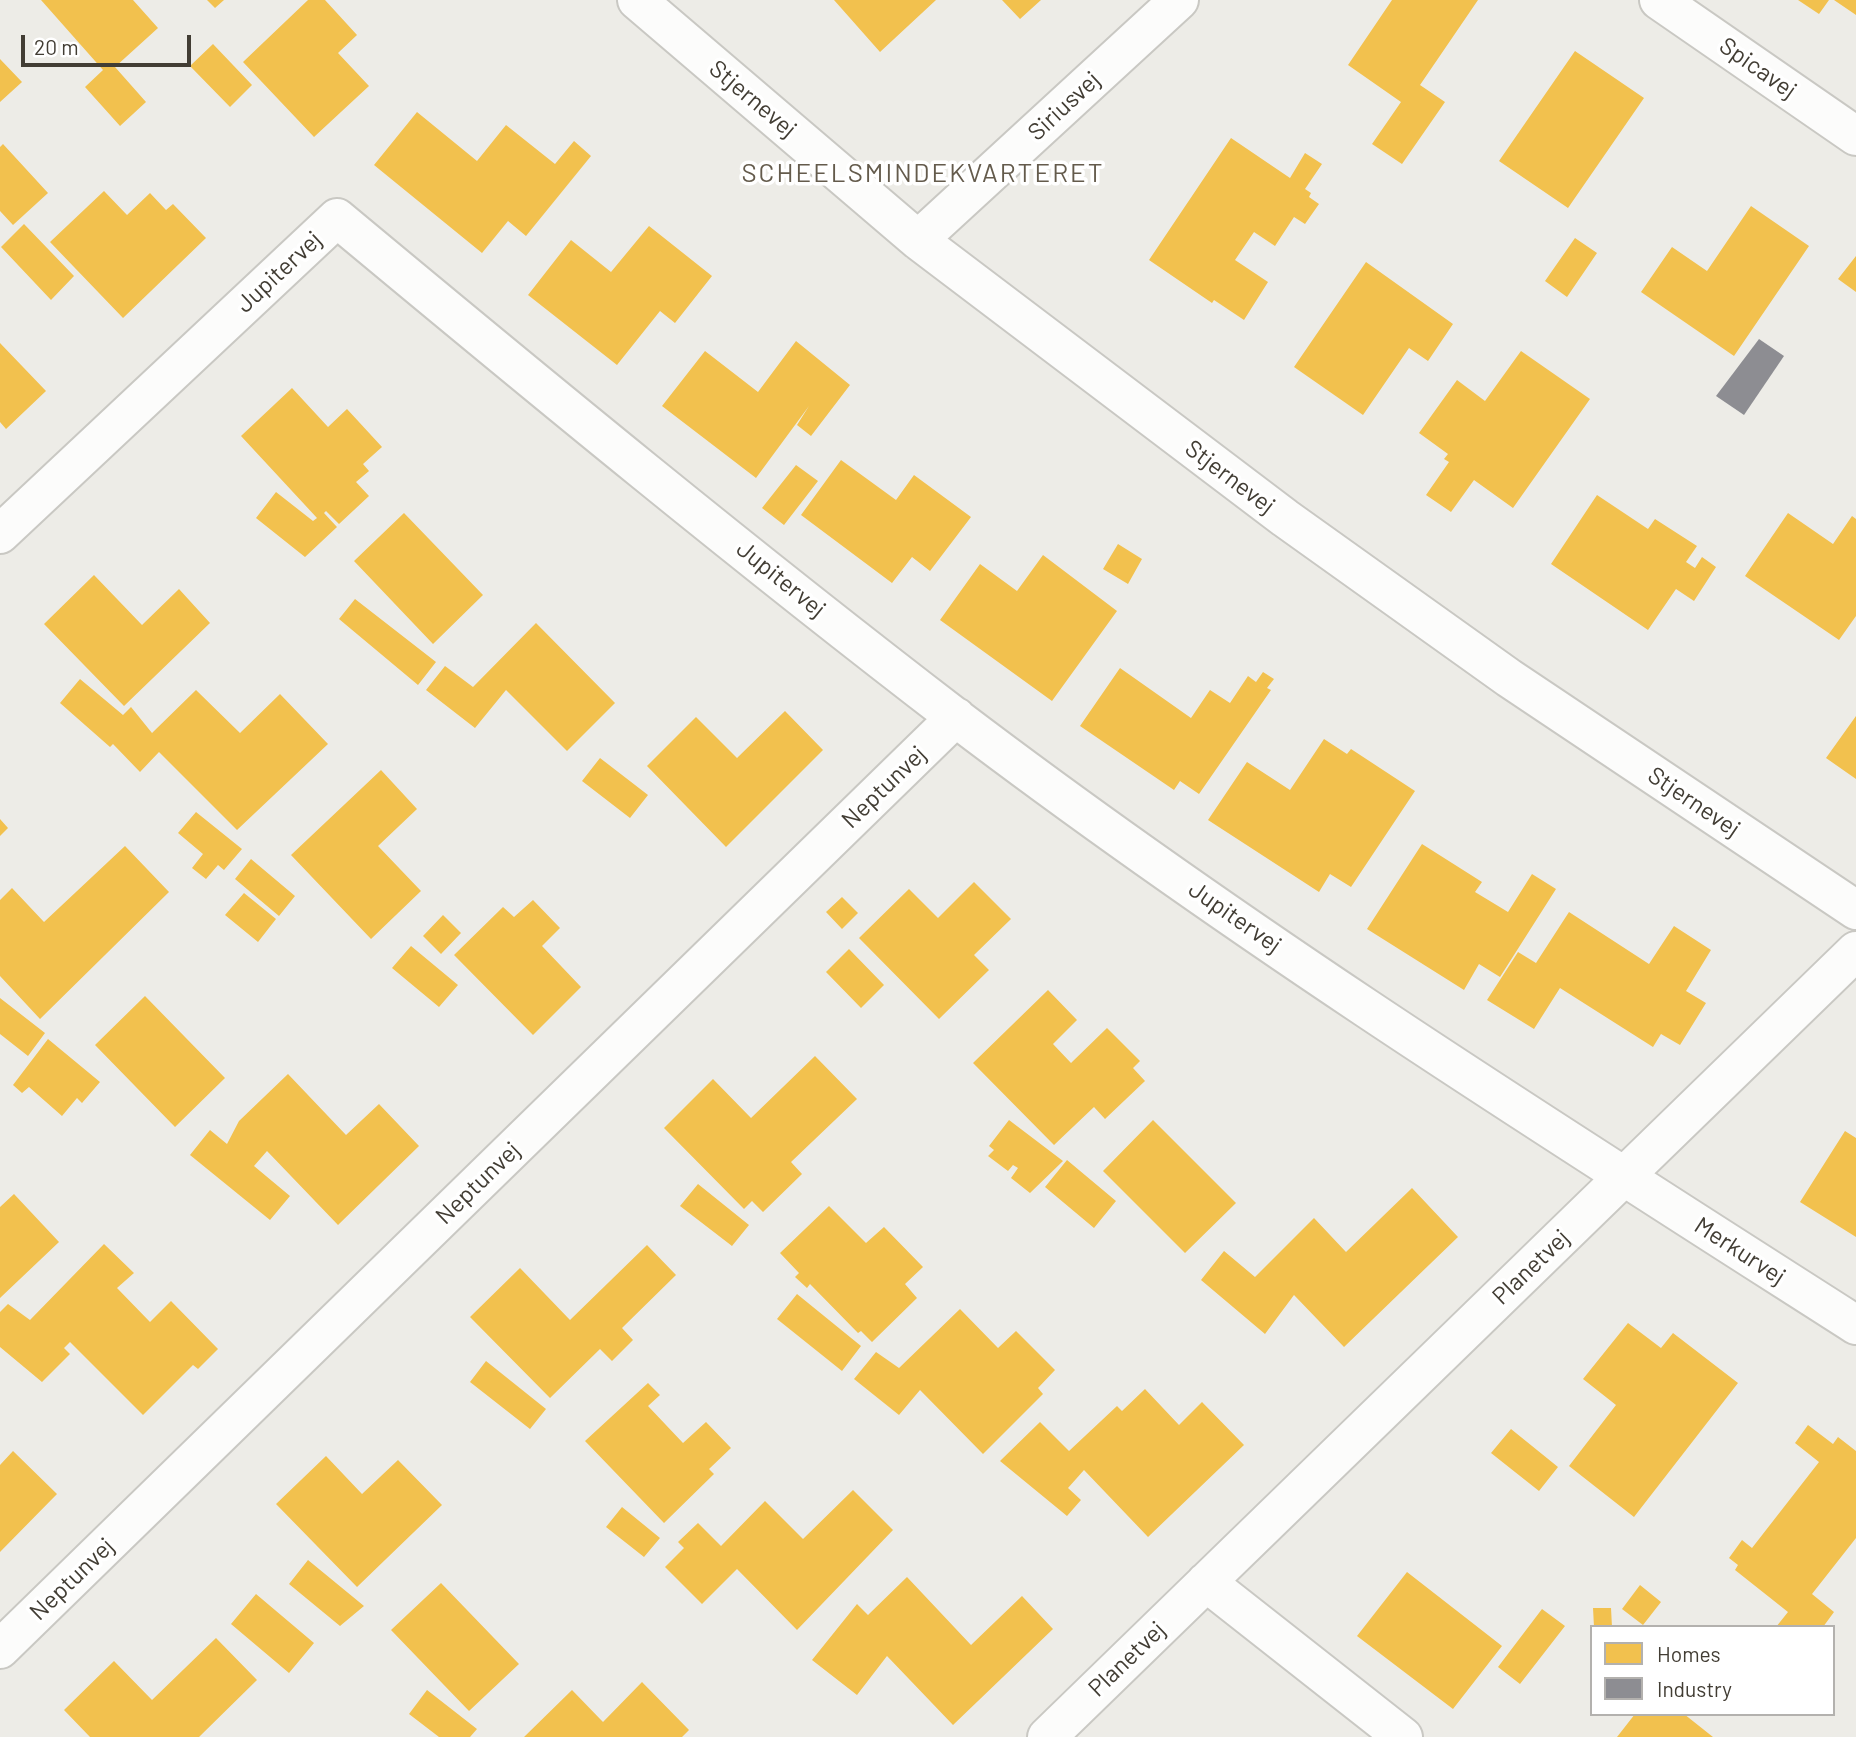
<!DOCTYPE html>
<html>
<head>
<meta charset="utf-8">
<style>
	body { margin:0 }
	#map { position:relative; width:1856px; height:1737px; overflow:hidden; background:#edece7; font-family:Barlow,sans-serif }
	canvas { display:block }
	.legend { position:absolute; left:1590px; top:1625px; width:245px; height:91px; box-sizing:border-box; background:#fff; border:2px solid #b3b1ae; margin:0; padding:9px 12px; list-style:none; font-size:21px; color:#423d34 }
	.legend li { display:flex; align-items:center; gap:14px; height:35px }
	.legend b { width:35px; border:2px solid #b3b1ae }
	.scale { position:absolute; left:21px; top:35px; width:170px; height:32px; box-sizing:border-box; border:4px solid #423d34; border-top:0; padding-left:9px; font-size:21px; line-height:24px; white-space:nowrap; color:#423d34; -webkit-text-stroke:5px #fff; paint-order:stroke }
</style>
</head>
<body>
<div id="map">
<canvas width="1856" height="1737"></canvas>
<ul class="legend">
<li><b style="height:19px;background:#f2c14e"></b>Homes</li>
<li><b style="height:19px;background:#8d8d92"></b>Industry</li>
</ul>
<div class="scale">20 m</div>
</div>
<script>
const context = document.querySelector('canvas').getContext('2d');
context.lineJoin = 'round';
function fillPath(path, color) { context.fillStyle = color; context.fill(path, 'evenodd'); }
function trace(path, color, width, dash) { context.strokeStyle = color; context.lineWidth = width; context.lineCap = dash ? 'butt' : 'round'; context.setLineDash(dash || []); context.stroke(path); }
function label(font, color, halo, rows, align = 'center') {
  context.font = font + ' Barlow,sans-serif'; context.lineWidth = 7; context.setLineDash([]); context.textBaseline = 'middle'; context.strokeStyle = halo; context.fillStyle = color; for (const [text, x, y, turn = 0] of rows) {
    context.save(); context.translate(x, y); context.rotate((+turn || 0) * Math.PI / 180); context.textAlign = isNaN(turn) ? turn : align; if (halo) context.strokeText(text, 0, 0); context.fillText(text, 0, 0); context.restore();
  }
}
const homes = new Path2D(`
	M41,0H133L158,28L115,67L146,102L120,126L85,87L103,70Z
	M207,0H224L215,8Z
	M308,0H325L357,35L338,53L369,86L314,137L243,62Z
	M834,0H936L880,52Z
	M1002,0H1041L1020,19Z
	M1392,0H1478L1420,85L1445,102L1402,164L1372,144L1401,102L1348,65Z
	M1798,0H1829L1819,14Z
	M1834,0H1856V15Z
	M213,44L252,85L230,107L190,66Z
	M1575,51L1644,98L1568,208L1499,161Z
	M0,59L22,82L0,102Z
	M417,112L477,161L506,125L555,164L574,141L591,156L526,236L508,221L482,253L374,165Z
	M1231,138L1290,178L1305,153L1322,164L1305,189L1311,193L1309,197L1319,204L1305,224L1294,217L1275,246L1254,232L1235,260L1268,282L1244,320L1214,300L1212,303L1149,260Z
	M3,144L48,193L13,225L0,211V147Z
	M104,191L127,215L150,193L166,210L173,204L206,238L123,318L50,242Z
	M1751,206L1809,246L1734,356L1641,292L1672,247L1707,271Z
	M24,224L74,276L51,300L1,247Z
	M649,226L712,276L675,323L660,311L617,365L528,295L571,240L611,272Z
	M1575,238L1597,253L1567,297L1545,281Z
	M1856,256V292L1838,279Z
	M1366,262L1453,324L1428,361L1409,348L1363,415L1294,367Z
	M796,341L850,385L811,436L797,425L809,406L756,478L662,406L705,351L758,392Z
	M0,343L46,391L6,429L0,422Z
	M1521,351L1590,399L1513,508L1474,480L1451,512L1426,495L1449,462L1444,459L1448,454L1419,433L1457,380L1485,401Z
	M292,388L328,427L347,409L382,447L363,464L369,471L356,482L369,496L339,524L326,511L324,513L337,527L305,557L256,518L276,492L313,521L317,518L241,436Z
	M841,460L896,500L914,475L971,517L930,571L912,557L892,583L801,515Z
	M796,465L818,481L784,525L762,508Z
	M1597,495L1648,529L1655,519L1697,546L1686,562L1695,568L1702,557L1716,567L1694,601L1676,589L1648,630L1551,564Z
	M404,513L483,595L433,644L354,561Z
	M1788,513L1833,544L1852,516L1856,519V616L1839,640L1745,576Z
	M1118,544L1142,559L1128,584L1103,569Z
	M1043,555L1117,611L1052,701L940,620L980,564L1017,591Z
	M94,575L142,625L179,589L210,623L124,706L44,624Z
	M355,599L436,662L418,685L339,619Z
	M536,623L615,703L567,751L506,690L475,728L426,690L445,666L473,687Z
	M1120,668L1191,718L1210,690L1230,703L1248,676L1256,682L1263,672L1274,679L1267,688L1271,690L1199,794L1180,781L1174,790L1080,726Z
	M80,679L123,715L131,707L152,733L196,690L240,733L280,694L328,744L237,830L159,752L140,772L113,744L110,747L60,703Z
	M785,711L823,750L726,847L647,766L696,717L737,758Z
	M1856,716V779L1826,758Z
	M1324,739L1347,754L1351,749L1415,791L1351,887L1330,874L1319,892L1208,820L1247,762L1290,790Z
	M600,758L648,795L630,818L582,781Z
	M381,770L417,809L378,846L421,891L371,939L291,855Z
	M196,812L242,849L224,870L218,865L206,879L192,868L203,854L178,833Z
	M0,819L8,828L0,836Z
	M1422,844L1482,882L1475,892L1508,912L1532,874L1556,889L1500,977L1479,964L1464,990L1367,929Z
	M125,846L169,892L40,1019L0,976V900L12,888L44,922Z
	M251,859L295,896L279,916L235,879Z
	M974,882L1011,919L974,955L989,970L939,1019L859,938L909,889L938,918Z
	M244,893L276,919L258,942L225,915Z
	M842,897L858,913L842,929L826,912Z
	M533,900L560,928L542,946L581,987L533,1035L454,955L503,907L514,917Z
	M1569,912L1649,964L1674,926L1711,950L1686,991L1706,1003L1680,1045L1661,1034L1653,1047L1560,988L1534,1029L1487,1000L1518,952L1536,963Z
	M443,915L461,933L441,954L423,936Z
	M411,946L458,985L439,1007L392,968Z
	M849,949L884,985L861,1008L826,972Z
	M1048,990L1077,1020L1053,1044L1071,1063L1107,1028L1140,1061L1133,1068L1145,1081L1105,1119L1094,1107L1054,1145L973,1063Z
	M145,996L225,1078L175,1127L95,1045Z
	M0,998L45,1033L28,1056L0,1034Z
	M48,1039L100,1082L82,1103L77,1098L62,1116L29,1087L22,1093L13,1085Z
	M815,1056L857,1099L791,1162L802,1174L763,1212L752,1201L744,1209L664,1128L713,1079L751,1118Z
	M288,1074L346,1135L379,1104L419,1146L338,1225L267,1151L254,1166L290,1196L270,1220L190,1155L210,1130L227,1144L239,1121Z
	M1009,1120L1063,1161L1030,1193L1011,1178L1018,1168L1013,1165L1008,1171L988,1156L994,1150L989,1146Z
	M1153,1120L1236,1203L1185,1253L1103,1171Z
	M1845,1131L1856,1138V1237L1800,1202Z
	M1067,1160L1116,1201L1094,1228L1045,1187Z
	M698,1184L749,1225L732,1246L680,1206Z
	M1412,1188L1458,1237L1344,1347L1294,1295L1265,1334L1201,1280L1224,1251L1255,1277L1314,1218L1346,1252Z
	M14,1194L59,1242L0,1298V1207Z
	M829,1206L866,1243L884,1227L923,1267L905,1284L917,1298L872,1342L861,1331L858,1333L810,1284L807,1288L795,1277L799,1273L780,1253Z
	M104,1244L134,1273L117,1288L150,1322L171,1301L218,1349L198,1369L193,1365L143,1415L70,1342L64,1348L70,1354L42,1382L0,1347V1312L8,1304L30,1320Z
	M647,1245L676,1275L622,1328L633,1340L612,1361L600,1349L550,1398L470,1317L520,1268L570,1320Z
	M797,1294L861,1346L842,1371L777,1319Z
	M960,1309L998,1348L1016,1331L1055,1370L1038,1388L1043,1394L983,1454L920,1390L899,1415L854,1379L876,1352L899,1368Z
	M1628,1323L1661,1348L1673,1333L1738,1383L1634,1517L1569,1466L1616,1405L1583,1379Z
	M486,1361L546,1409L530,1429L470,1382Z
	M648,1383L660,1395L648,1406L683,1443L706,1422L731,1448L709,1469L714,1474L664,1523L585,1441Z
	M1145,1389L1179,1425L1202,1402L1244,1445L1148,1537L1084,1470L1068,1488L1081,1500L1067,1516L1000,1461L1040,1422L1069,1451L1117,1406L1122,1411Z
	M1808,1425L1833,1444L1838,1437L1856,1451V1538L1812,1594L1834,1612L1823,1627H1776L1788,1612L1735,1570L1738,1565L1729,1558L1742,1540L1752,1548L1819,1462L1795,1443Z
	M1511,1429L1558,1467L1539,1491L1491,1453Z
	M13,1451L57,1494L0,1552V1465Z
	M326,1456L362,1494L398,1460L442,1505L357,1587L276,1504Z
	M853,1490L893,1530L797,1630L737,1569L702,1604L665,1567L684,1548L678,1542L698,1523L721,1546L765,1501L803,1539Z
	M622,1507L660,1538L644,1557L606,1527Z
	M308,1560L364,1606L340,1626L289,1584Z
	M1407,1572L1502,1646L1453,1709L1357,1636Z
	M907,1577L971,1645L1022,1596L1053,1629L953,1725L887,1656L857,1695L812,1660L857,1604L868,1615Z
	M441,1583L519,1664L469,1711L391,1630Z
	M1640,1585L1661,1602L1643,1625L1622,1609Z
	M256,1594L314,1643L289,1673L231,1624Z
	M1593,1608H1611L1612,1627H1594Z
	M1542,1609L1565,1626L1520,1684L1498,1667Z
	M216,1638L257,1680L199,1737H90L64,1710L114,1661L152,1700Z
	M642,1682L689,1730L682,1737H524L572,1690L603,1722Z
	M427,1690L477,1729L470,1737H439L409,1714Z
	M1635,1714H1684L1713,1737H1617Z`);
const industry = new Path2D(`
	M1759,339L1784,356L1744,415L1716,396Z`);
const street = new Path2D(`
	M637,0L918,240L1285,518L1509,678L1856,910
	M1659,0L1856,136
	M918,240L1179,0
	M0,534L337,218C540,387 745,556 955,717C1243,936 1551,1130 1856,1325
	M1206,1582L1403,1737
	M0,1649L956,717
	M1047,1737L1856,951`);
const streetNames = [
	["Spicavej",1758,68,35],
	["Stjernevej",753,99,40],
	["Siriusvej",1064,106,-43],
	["Jupitervej",279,272,-43],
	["Stjernevej",1230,477,37],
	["Jupitervej",781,579,39],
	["Neptunvej",884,787,-44],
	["Stjernevej",1694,802,34],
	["Jupitervej",1235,917,35],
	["Neptunvej",478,1183,-44],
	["Merkurvej",1740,1251,33],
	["Planetvej",1531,1267,-44],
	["Neptunvej",72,1579,-44],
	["Planetvej",1127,1659,-44]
];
const neighbourhoodNames = [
	["SCHEELSMINDEKVARTERET",923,173]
];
fillPath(homes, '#f2c14e');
fillPath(industry, '#8d8d92');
trace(street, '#c9c8c3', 42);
trace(street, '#fcfcfb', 38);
label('24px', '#423d34', '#fff', streetNames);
context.letterSpacing = '2px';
label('26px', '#645b4c', '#fff', neighbourhoodNames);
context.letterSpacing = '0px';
</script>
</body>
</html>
